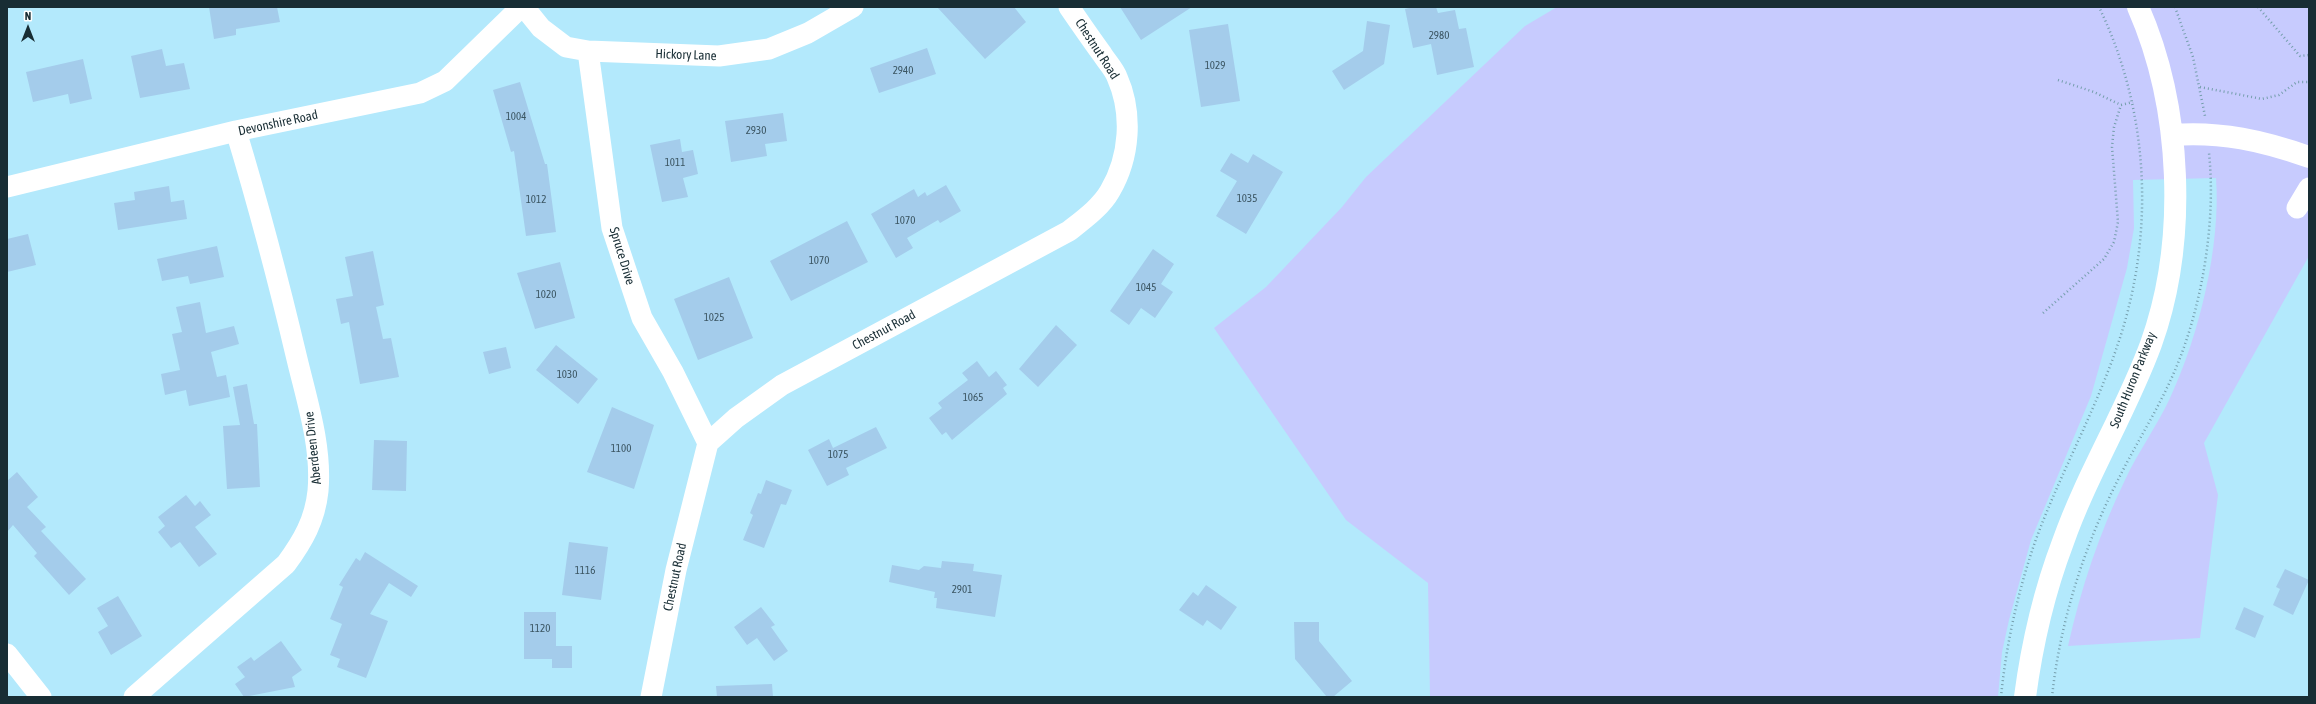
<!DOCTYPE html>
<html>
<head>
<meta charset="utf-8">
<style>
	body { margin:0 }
	#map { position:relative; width:2316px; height:704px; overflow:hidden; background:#b3e9fc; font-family:"Asap Condensed",sans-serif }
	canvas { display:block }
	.frame { position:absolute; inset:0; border:8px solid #182d34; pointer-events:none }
	.north { position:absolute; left:8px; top:8px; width:40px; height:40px; -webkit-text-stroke:3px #fff; paint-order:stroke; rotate:0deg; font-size:11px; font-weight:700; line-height:16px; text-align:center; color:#182d34 }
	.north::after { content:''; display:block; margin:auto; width:14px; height:18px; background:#182d34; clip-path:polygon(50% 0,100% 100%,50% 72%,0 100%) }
</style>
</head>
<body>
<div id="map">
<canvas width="2316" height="704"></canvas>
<div class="frame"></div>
<div class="north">N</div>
</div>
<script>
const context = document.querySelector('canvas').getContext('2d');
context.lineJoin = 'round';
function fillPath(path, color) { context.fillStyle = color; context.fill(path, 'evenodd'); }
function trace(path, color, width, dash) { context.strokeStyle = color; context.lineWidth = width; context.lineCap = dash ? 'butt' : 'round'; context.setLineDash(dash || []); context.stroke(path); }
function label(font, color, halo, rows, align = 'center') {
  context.font = font + ' "Asap Condensed",sans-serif'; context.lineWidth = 3.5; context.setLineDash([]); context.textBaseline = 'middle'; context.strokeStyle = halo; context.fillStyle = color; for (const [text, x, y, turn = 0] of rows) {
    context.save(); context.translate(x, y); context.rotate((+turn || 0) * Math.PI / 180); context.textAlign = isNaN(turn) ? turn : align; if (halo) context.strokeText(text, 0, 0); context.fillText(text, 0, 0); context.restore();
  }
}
const green = new Path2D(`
	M1557,7H2309V256L2204,443L2218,495L2200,638L2068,646C2081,588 2099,534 2125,480C2138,452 2157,426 2170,398C2199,336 2221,246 2216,178L2133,180L2134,228L2127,268L2091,396L2031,540L2009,620L2002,652L1998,697H1430L1428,583L1346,520L1214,328L1266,287L1342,207L1366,177L1525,26Z`);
const building = new Path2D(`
	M209,7H277L280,22L236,29V35L214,39Z
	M937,7H1014L1026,22L985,59Z
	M1120,7H1192L1141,40Z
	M1413,7H1436L1438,13L1455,10L1459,29L1466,28L1474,67L1437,75L1431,44L1413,48L1405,9Z
	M1367,21L1390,25L1384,64L1344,90L1332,71L1363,51Z
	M1228,24L1240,101L1201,107L1189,30Z
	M927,48L936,74L879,93L870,68Z
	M162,49L166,66L184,63L190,89L140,98L131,56Z
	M83,59L92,99L70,104L68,94L33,102L26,72Z
	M520,82L545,164H547L556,232L526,236L514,151L511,152L493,90Z
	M783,113L787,141L765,144L767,156L731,162L725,121Z
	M680,139L682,152L693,150L698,174L683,178L688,197L662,202L650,145Z
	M1231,153L1248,163L1253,154L1283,172L1246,234L1216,216L1237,181L1220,171Z
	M946,185L961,211L940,223L938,220L907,238L913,248L896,258L871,214L914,189L918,197L925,192L927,196Z
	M169,186L171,202L184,200L187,219L118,230L114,203L135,200L134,192Z
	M847,221L868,262L791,301L770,261Z
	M28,234L36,265L7,272V239Z
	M217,246L224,277L190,284L188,276L162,281L157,259Z
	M1153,249L1174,264L1161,284L1173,292L1155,318L1141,308L1129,325L1110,311Z
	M373,251L384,305L376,307L383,339L391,338L399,377L360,384L349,322L341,324L336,299L353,296L345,257Z
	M560,262L575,318L535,329L517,273Z
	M729,277L753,338L698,360L674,299Z
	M200,302L206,333L234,326L239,344L211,352L217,377L226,375L230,397L189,406L186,390L165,395L161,374L180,370L172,334L182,332L176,307Z
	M1056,325L1077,345L1038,387L1019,369Z
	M556,345L598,379L578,404L536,370Z
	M506,347L511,368L489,374L483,352Z
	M977,361L989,377L996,371L1007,385L1003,388L1007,394L952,440L946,432L942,435L929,418L942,408L938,403L968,380L962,373Z
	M247,384L254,424H257L260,487L227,489L223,426L240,425L233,387Z
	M612,407L654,425L634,489L587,472Z
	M876,427L887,448L846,468L849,475L827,486L808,450L829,439L833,448Z
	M374,440L407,441L406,491L372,490Z
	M17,472L38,497L27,507L46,527L41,531L86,579L69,595L34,556L37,553L13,525L7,532V481Z
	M766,480L792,490L786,505L781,504L764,548L743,540L753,515L750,513L758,493L761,494Z
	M186,495L195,506L200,501L211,515L195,527L217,554L199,567L180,542L171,548L158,532L165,526L158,517Z
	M569,542L608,547L601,600L562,595Z
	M365,552L418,586L411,597L389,583L370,614L388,621L366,678L337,667L340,659L330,655L342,624L330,619L343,587L339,585L356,558L360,561Z
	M942,561L974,564L973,571L1002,575L995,617L936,608L937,598H934L935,592L889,582L892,565L919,570L924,566L941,568Z
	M2285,569L2309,580L2293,615L2273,605L2280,589L2276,587Z
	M1206,585L1237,607L1221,630L1207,620L1203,626L1179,610L1193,592L1198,596Z
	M118,596L142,636L111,655L98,632L108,626L97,608Z
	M761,607L775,625L771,627L788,651L774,661L757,638L747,645L734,627Z
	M2244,607L2264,616L2255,638L2235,629Z
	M524,612H556V646H572V668H552V659H524Z
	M1294,622H1319V641L1352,681L1333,697H1327L1295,659Z
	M281,641L302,670L292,677L295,687L244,697L235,684L245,677L237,667L251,657L254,661Z
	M772,684L773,697H717L716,686Z`);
const path = new Path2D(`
	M2175,7L2193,57L2205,116
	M2258,7L2300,56L2309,55
	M2058,80L2094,92L2121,105L2133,102
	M2200,87L2262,99L2279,95L2297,82H2309
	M2043,313L2104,259L2114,242L2118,222L2112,147L2114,127L2121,105
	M2001,697C2006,645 2018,591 2035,542C2063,465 2106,393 2127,314C2154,212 2145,102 2099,7
	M2052,697C2060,621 2085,543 2120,476C2139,438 2162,403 2178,363C2203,301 2216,219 2209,153`);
const minor = new Path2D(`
	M524,7L541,28L566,47L588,51L719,56L769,49L808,33L853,7
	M588,51L612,228L642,318L673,372L708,443
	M7,187L236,131L420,93L445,81L521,7
	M2297,208L2309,188
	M7,654L41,697
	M134,697L286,564C303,541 315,520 318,491C322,447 307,401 297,359C279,283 259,207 236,131
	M651,697L676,570L708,443L736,418L782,385L1069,231C1083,220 1101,207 1110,191C1130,157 1133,113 1117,77C1114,69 1107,62 1102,54C1091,39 1080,23 1069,7`);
const major = new Path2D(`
	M2172,135C2220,131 2264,141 2309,157
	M2025,697C2032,644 2044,592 2063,542C2087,474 2126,412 2151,344C2188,241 2182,107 2138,7`);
const numberNames = [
	["2980",1439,36],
	["1029",1215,66],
	["2940",903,71],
	["1004",516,117],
	["2930",756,131],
	["1011",675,163],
	["1035",1247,199],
	["1012",536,200],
	["1070",905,221],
	["1070",819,261],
	["1045",1146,288],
	["1020",546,295],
	["1025",714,318],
	["1030",567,375],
	["1065",973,398],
	["1100",621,449],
	["1075",838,455],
	["1116",585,571],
	["2901",962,590],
	["1120",540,629]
];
const streetNames = [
	["Chestnut Road",1097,49,57],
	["Hickory Lane",686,55,2],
	["Devonshire Road",278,123,-12],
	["Spruce Drive",622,256,73],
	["Chestnut Road",884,330,-28],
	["South Huron Parkway",2133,380,-68],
	["Aberdeen Drive",313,448,-96],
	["Chestnut Road",675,577,-78]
];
fillPath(green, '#c7cbfe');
fillPath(building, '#a4cceb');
trace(path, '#759eac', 2.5, [1, 3]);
trace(minor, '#fff', 21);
trace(major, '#fff', 22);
label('11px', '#3b5562', null, numberNames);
label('13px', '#182d34', '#fff', streetNames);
</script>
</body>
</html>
